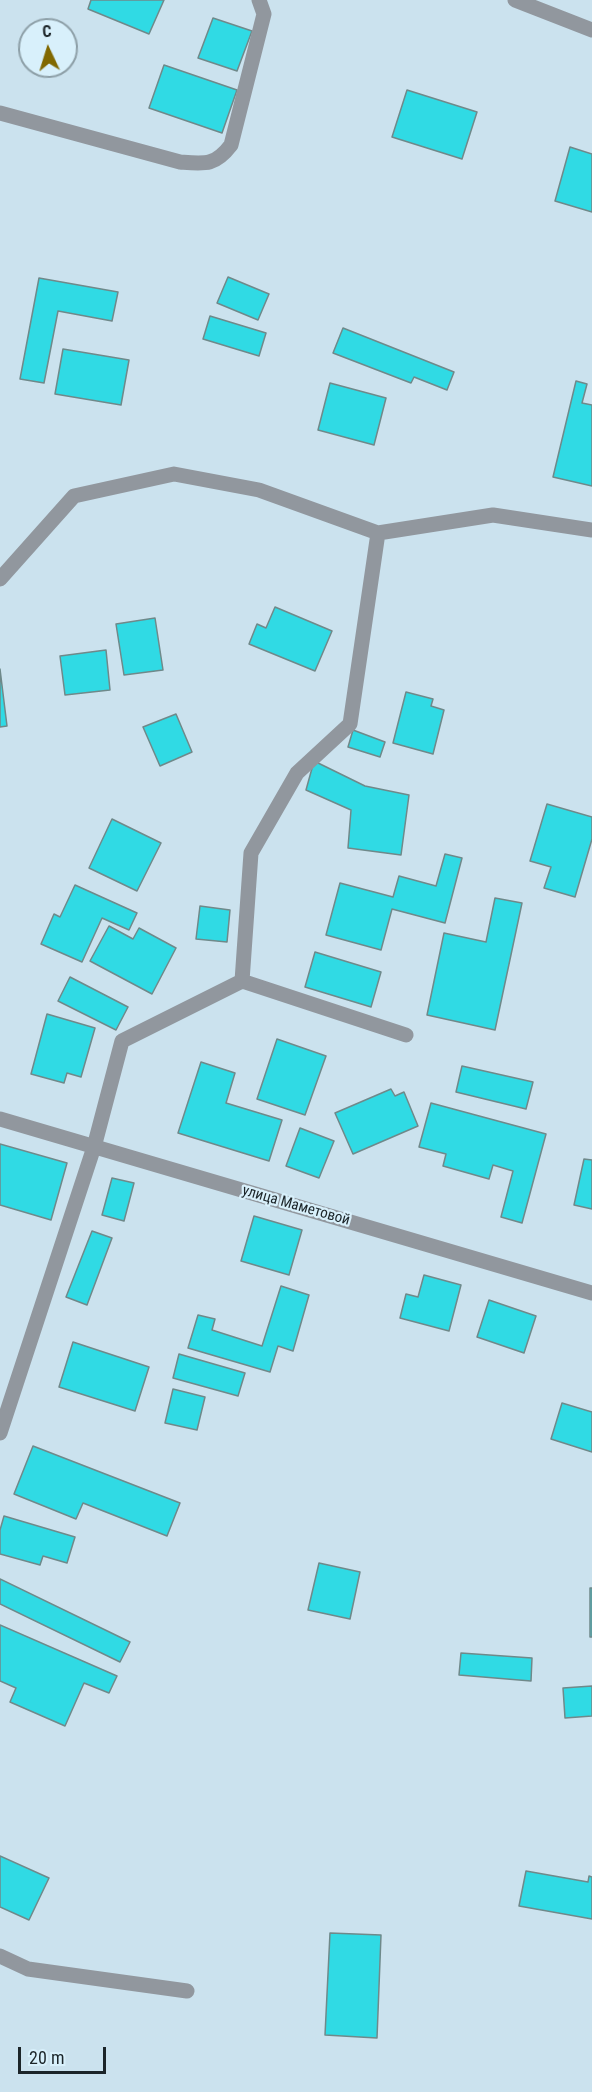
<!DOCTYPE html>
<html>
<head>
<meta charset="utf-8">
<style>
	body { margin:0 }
	#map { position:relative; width:592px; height:2092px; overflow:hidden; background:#cbe2ee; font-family:"Roboto Condensed",sans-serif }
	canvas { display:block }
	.north { position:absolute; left:18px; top:18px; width:60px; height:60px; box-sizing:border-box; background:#d8f0fb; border:2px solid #8d9fa7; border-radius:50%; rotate:356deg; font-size:16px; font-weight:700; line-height:24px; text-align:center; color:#1c2529 }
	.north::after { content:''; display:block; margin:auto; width:21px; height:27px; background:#816800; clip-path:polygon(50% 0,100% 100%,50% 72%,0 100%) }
	.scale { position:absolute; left:18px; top:2047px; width:88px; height:27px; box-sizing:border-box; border:3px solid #1c2529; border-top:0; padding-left:8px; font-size:18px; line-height:21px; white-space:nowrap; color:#1c2529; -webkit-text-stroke:4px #d8f0fb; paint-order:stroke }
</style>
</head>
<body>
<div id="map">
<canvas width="592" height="2092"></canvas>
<div class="north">С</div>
<div class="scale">20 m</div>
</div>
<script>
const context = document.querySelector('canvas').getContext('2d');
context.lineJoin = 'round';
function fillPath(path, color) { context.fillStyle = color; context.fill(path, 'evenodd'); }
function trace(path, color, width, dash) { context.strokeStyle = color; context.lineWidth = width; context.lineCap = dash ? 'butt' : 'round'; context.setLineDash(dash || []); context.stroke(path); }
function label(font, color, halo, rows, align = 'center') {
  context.font = font + ' "Roboto Condensed",sans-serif'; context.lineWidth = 4.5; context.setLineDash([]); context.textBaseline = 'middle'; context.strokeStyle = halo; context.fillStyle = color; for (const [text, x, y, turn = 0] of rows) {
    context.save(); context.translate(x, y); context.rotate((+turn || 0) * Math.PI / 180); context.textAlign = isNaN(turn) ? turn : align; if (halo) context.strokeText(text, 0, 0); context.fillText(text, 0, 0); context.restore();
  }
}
const building = new Path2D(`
	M91,0H164L149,34L88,9Z
	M213,18L252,31L237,71L198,58Z
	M164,65L237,90L222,133L149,108Z
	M407,90L477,112L462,159L392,137Z
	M570,147L592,154V212L555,201Z
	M228,277L269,294L258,320L217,303Z
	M39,278L118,292L112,321L58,311L44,383L20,379Z
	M210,316L266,333L259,356L203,339Z
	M343,328L454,372L447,390L414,377L411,383L333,353Z
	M63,349L129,360L121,405L55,394Z
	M576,381L587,384L582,403L592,405V486L553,477Z
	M330,383L386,398L374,445L318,430Z
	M275,607L332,631L315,671L249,644L257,624L266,628Z
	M155,618L163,670L124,675L116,624Z
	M106,650L110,690L65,695L60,656Z
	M0,669L7,726L0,727Z
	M406,692L433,699L431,706L444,710L433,754L393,743Z
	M176,714L192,752L160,766L143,727Z
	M353,730L385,742L380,757L348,747Z
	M314,761L365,786L409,795L401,855L348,848L351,810L306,790Z
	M547,804L592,817V839L575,897L544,888L551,867L530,861Z
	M112,819L161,843L137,891L89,868Z
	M445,854L462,858L445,923L392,909L381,950L326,935L340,883L393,897L399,876L436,886Z
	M75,885L137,913L129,930L102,918L82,962L41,944L54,914L60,917Z
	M495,898L522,903L495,1030L427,1015L444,933L486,942Z
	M200,906L230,910L227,942L196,939Z
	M109,926L133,939L139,928L176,948L152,994L90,961Z
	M315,952L381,972L371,1007L305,987Z
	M70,977L128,1007L116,1030L58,1001Z
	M47,1014L95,1028L81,1077L67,1073L64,1083L31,1074Z
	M277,1039L326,1056L305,1115L257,1099Z
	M201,1062L235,1073L226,1103L282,1120L269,1161L178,1133Z
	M462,1066L533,1082L526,1109L456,1092Z
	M391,1089L395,1096L404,1092L418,1126L353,1154L335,1113Z
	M431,1103L546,1134L522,1223L501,1217L513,1171L493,1165L489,1179L443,1166L446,1154L419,1147Z
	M300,1128L334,1141L319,1178L286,1166Z
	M0,1144L67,1163L51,1220L0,1205Z
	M584,1159L592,1160V1209L574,1205Z
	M112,1178L134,1183L124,1221L102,1215Z
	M254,1216L302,1230L289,1275L241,1261Z
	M92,1231L112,1238L87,1305L66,1297Z
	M424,1275L461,1285L449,1331L400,1318L406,1294L418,1297Z
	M281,1286L309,1295L293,1351L278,1346L270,1372L188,1348L198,1315L215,1319L212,1330L262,1346Z
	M489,1300L536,1316L524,1353L477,1337Z
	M73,1342L149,1367L135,1411L59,1387Z
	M179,1354L245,1373L238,1396L173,1378Z
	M173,1389L205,1397L197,1430L165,1423Z
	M562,1403L592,1412V1452L551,1439Z
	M33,1446L180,1503L167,1536L83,1503L76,1519L14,1494Z
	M4,1516L75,1537L67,1563L43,1556L40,1565L0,1554V1530Z
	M319,1563L360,1572L350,1619L308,1610Z
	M0,1579L130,1642L120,1662L0,1604Z
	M590,1588H592V1637H590Z
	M0,1625L117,1676L109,1693L84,1683L65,1726L10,1702L16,1688L0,1681Z
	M461,1653L532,1658L531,1681L459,1675Z
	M592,1686V1716L565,1718L563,1688Z
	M0,1856L49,1878L29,1920L0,1907Z
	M526,1871L588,1882L589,1876L592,1877V1919L519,1906Z
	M330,1933L381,1935L377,2038L325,2035Z`);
const minor = new Path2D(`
	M515,0L592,30
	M0,113L180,162C205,164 215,166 231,145L264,14L259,0
	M0,579L74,496L174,474L259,490L378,533
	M242,981L406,1035
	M0,1119L592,1293
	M0,1433L94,1147L122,1041L242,981L251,853L297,773L350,724L378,533L493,515L592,530
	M0,1956L28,1969L187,1991`);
const streetNames = [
	["улица Маметовой",296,1206,16]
];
fillPath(building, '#30dae4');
trace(building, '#6f898a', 1.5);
trace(minor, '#91979e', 15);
label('15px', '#1c2529', '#d8f0fb', streetNames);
</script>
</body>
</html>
